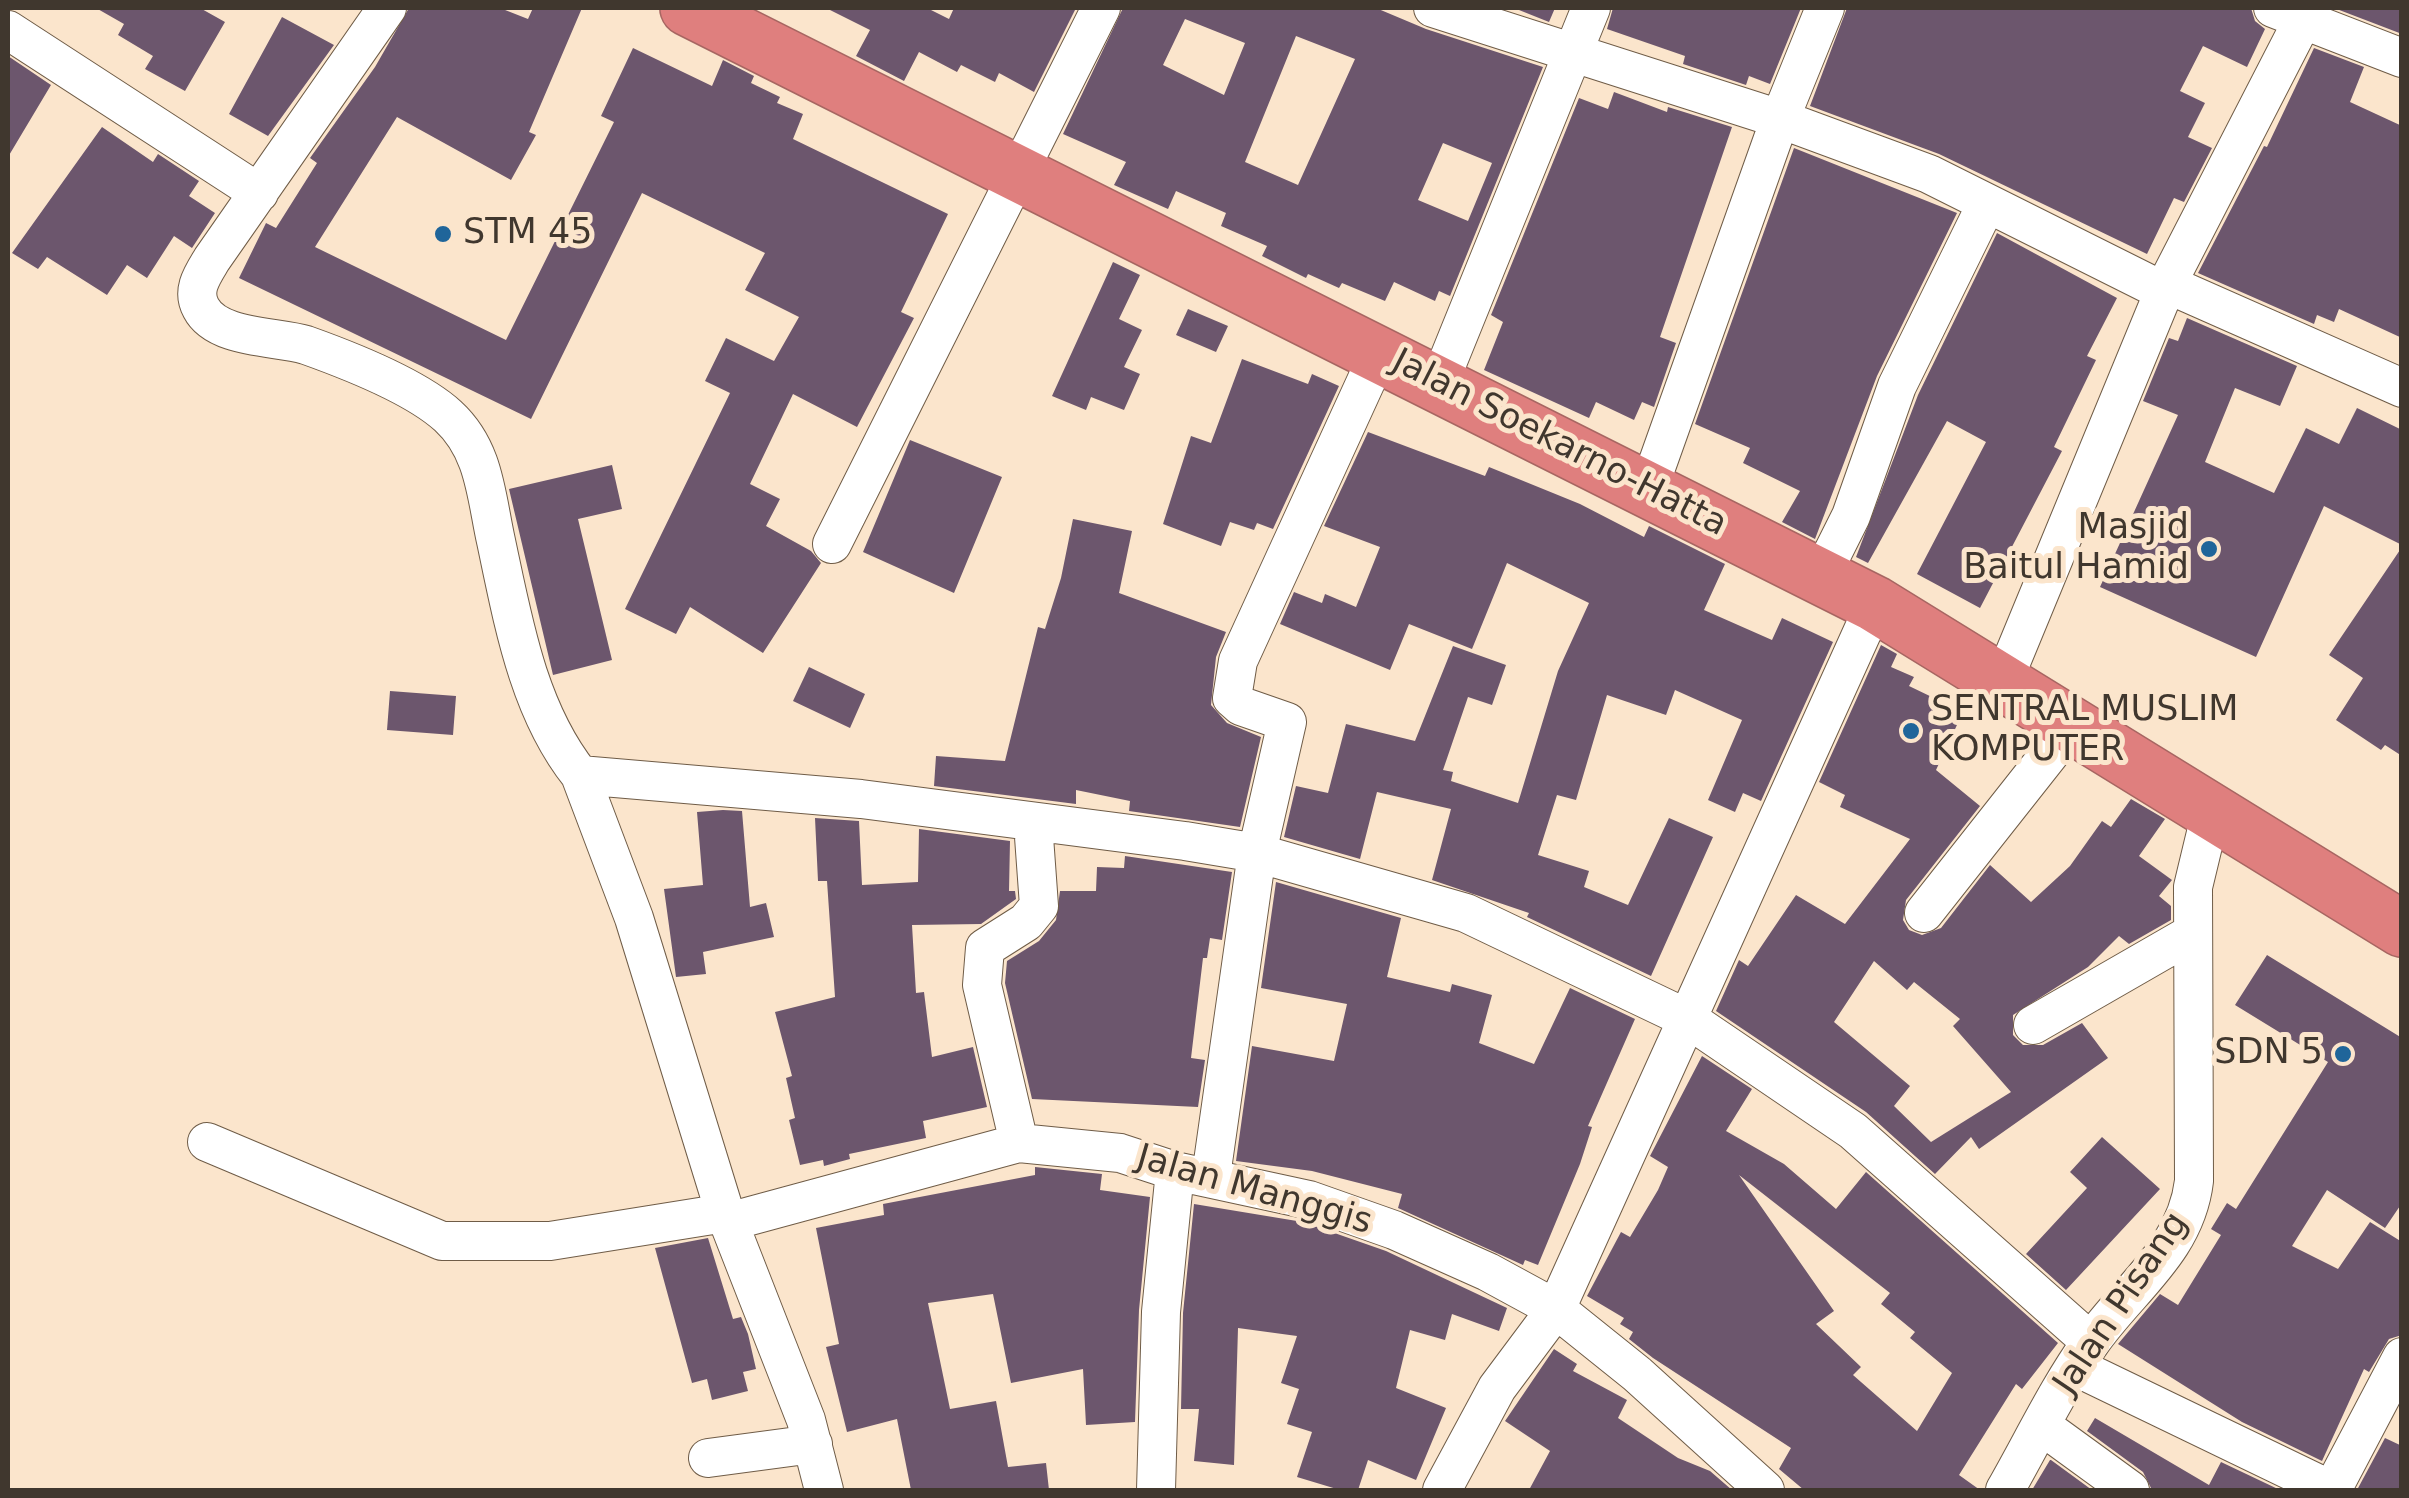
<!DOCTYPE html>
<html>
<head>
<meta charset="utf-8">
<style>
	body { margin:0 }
	#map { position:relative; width:2409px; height:1498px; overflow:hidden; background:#fbe5cc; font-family:"DejaVu Sans",sans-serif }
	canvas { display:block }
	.frame { position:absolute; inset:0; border:10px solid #40372e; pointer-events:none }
</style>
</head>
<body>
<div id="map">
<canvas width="2409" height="1498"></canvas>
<div class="frame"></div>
</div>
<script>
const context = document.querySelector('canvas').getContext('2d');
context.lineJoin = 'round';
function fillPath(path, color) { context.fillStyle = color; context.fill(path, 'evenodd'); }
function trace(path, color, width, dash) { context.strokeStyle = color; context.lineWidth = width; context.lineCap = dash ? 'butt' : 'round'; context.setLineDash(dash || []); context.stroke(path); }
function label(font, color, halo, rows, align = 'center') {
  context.font = font + ' "DejaVu Sans",sans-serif'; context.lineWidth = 10; context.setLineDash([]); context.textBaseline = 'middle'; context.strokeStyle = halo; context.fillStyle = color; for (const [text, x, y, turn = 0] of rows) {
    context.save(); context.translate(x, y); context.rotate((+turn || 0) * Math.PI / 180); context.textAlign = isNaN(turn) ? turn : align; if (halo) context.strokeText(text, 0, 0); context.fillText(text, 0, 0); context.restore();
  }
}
const building = new Path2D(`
	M96,8H200L225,22L185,91L145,69L153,56L118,35L124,24Z
	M409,8H500L528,19L533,8H582L529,132L536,135L511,180L397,117L315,247L506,340L614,122L601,116L633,48L712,86L723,60L754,76L751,83L780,97L777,103L803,114L793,139L948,214L901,312L914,318L857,427L793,394L750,484L780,499L766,526L811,551L821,563L763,653L690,607L676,634L625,609L730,393L705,381L726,338L774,361L799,317L745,290L765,253L642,193L531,419L239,278L266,223L276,228L317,163L310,158L375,67Z
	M826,8H927L949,19L954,8H1076L1034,92L999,73L995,82L961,65L957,72L919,52L904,81L856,56L870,30Z
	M1123,8H1376L1426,29L1543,67L1450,296L1439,291L1435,301L1394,282L1385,301L1342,283L1339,288L1308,274L1306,278L1262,256L1267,246L1221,226L1226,213L1176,191L1168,209L1114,185L1126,162L1063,134ZM1185,19L1245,43L1224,95L1163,65ZM1296,36L1355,59L1298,185L1245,162ZM1443,143L1492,163L1468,221L1418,200Z
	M1514,8H1555L1549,22Z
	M1613,8H1801L1770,84L1749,76L1746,85L1683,64L1685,56L1607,29Z
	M1847,8H2251L2255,21L2265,29L2247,67L2203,46L2180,91L2205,103L2188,137L2212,148L2184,202L2174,198L2147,254L1939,154L1810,106Z
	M2334,8H2402V34Z
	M282,17L334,45L268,136L229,114Z
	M2314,48L2364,67L2350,102L2402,126V338L2339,309L2334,322L2317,315L2314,324L2198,273L2264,146L2267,147Z
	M8,56L51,85L8,157Z
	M1614,92L1667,112L1668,107L1732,127L1660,337L1676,343L1654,407L1642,402L1634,420L1596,402L1589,418L1484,370L1503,322L1491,315L1579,98L1608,109Z
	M102,127L153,162L158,154L199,181L189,196L215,213L192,248L174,236L147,278L127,265L107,295L47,257L38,269L12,253Z
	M1794,148L1957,213L1877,376L1815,539L1782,522L1800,491L1743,463L1750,448L1695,424Z
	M1997,233L2117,298L2087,356L2096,360L2054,447L2062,451L1980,608L1917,574L1986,442L1947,421L1868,563L1856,557L1918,395Z
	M1113,262L1140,275L1119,319L1142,330L1124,367L1140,374L1124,410L1091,397L1086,410L1052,396Z
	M1188,309L1228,326L1216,352L1176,335Z
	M2187,318L2297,366L2280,406L2235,388L2205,462L2274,493L2306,428L2339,444L2357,408L2402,430V545L2324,506L2256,657L2100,587L2178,415L2143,401L2169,338L2178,341Z
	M1242,359L1308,384L1312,374L1339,386L1273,529L1257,523L1254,530L1230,522L1221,546L1163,524L1191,436L1211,443Z
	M1368,432L1485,476L1489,467L1580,504L1644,537L1649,526L1725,564L1704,610L1772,640L1782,618L1833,642L1761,801L1743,793L1735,812L1708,800L1742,720L1675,690L1666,715L1607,695L1576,800L1557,795L1538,855L1589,871L1584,887L1628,905L1669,818L1713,837L1651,976L1527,917L1529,913L1432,880L1451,809L1377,792L1360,859L1284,837L1296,786L1328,793L1346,724L1415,741L1453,646L1506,665L1492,705L1468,697L1443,770L1453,772L1451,781L1518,803L1558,671L1589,603L1507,563L1472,649L1409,624L1390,670L1280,624L1294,592L1322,603L1325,594L1356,607L1380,547L1324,526Z
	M910,440L1002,477L954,593L863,552Z
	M612,465L622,509L578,519L612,660L553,675L509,489Z
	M1073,519L1132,531L1119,593L1226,632L1216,657L1211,705L1227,723L1261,737L1240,827L1129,811L1130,801L1076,790V804L934,786L936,756L1005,761L1038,627L1045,629L1061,578Z
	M2402,547V756L2385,745L2381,750L2336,720L2363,678L2329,655Z
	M1881,645L1897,654L1891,667L1914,677L1909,686L1963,712L1936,770L1980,806L1906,900L1903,920L1909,930L1922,935L1941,928L1990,865L2031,902L2070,866L2102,821L2111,827L2131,799L2165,819L2139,856L2172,880L2159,896L2171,906V920L2129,944L2119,936L2088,967L2013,1015V1035L2023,1045H2043L2082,1023L2108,1058L1979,1149L1971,1137L1935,1174L1866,1112L1716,1011L1739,960L1748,966L1796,895L1845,924L1910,839L1840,807L1845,795L1819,782ZM1874,961L1907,990L1914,982L1960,1019L1953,1026L2011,1092L1931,1142L1894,1106L1910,1086L1834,1022Z
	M809,667L865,694L850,728L793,701Z
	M390,691L456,696L453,735L387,730Z
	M723,810L742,811L750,907L766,903L774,937L703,952L706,974L676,977L664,889L703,885L697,812Z
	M815,818L859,821L862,885L918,882L919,829L1010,841L1009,891H1015L1016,899L981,924L912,925L916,993L924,992L932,1057L973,1047L987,1107L923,1121L926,1138L849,1154L850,1159L824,1166L823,1160L800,1165L789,1120L795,1118L786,1078L792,1076L775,1012L835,997L827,881H818Z
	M1125,856L1232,872L1222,940L1210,938L1207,958H1203L1191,1058L1205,1060L1198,1107L1032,1099L1005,983L1007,961L1039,941L1056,920L1060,891H1096L1097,867L1124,868Z
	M1276,882L1401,918L1387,977L1450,992L1452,984L1492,995L1479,1043L1534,1064L1570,988L1635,1019L1588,1126L1592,1127L1580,1164L1538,1265L1525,1260L1523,1265L1398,1208L1402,1194L1312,1171L1236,1161L1252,1046L1334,1061L1347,1004L1261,988Z
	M2267,955L2402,1038V1203L2385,1228L2327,1190L2292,1246L2338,1269L2370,1222L2402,1242V1335L2389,1339L2369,1372L2364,1369L2322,1461L2242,1422L2118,1344L2160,1294L2178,1305L2221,1235L2211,1229L2227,1203L2236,1209L2328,1062L2235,1005Z
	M1702,1056L1752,1089L1726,1131L1784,1164L1836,1209L1866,1172L2058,1343L2022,1389L2016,1384L1959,1475L1980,1490H1804L1779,1469L1791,1448L1653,1358L1629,1339L1633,1332L1620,1324L1624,1318L1587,1296L1621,1232L1630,1237L1658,1190L1668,1167L1650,1156ZM1739,1175L1890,1293L1881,1304L1915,1332L1910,1338L1952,1373L1917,1431L1853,1375L1861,1367L1816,1324L1834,1311Z
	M2102,1137L2160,1189L2066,1290L2026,1254L2087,1188L2070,1172Z
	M1035,1167L1102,1174L1100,1190L1150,1197L1139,1310L1135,1422L1086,1425L1083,1369L1011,1383L993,1294L928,1303L950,1409L996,1401L1008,1467L1046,1463L1049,1490H911L897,1419L847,1432L826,1347L839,1344L816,1228L884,1215L883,1204L1035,1175Z
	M1194,1204L1303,1222L1386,1251L1507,1308L1499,1331L1452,1314L1445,1340L1410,1330L1396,1388L1446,1408L1416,1480L1368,1460L1358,1490H1340L1297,1477L1312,1432L1287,1424L1299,1389L1281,1383L1297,1336L1238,1328L1234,1465L1194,1461L1199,1409H1181L1183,1313Z
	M708,1238L733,1319L741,1317L748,1334L756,1369L743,1372L748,1391L712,1400L707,1379L692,1383L655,1248Z
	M1554,1349L1577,1364L1573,1371L1627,1400L1618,1418L1678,1458L1710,1471L1732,1490H1529L1550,1451L1505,1421Z
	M2095,1418L2209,1485L2221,1462L2280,1490H2152L2143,1472L2087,1431Z
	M2385,1438L2402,1446V1490H2357Z
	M2050,1460H2051L2092,1490H2032Z`);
const minor = new Path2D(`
	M387,8L212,259C203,274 191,290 201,308C217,339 276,336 306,345C348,360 415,386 448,416C485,450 486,496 496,541C513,621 528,710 580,775L634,918L725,1213L806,1420L824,1490
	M1433,8L1780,119L1929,174L2165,292
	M2273,8L2402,58
	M8,30L259,193
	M2167,284L2402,388
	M1439,383L1591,8
	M1648,490L1780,119L1825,8
	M832,544L1101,8
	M1821,576L1851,516L1897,386L1987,203
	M2004,679L2167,284L2309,8
	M580,775L861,799L1185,841L1257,853L1466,913L1688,1019L1853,1131L2091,1342
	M1924,913L2074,723
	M2033,1025L2193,933
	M207,1142L442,1241H550L725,1213
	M1019,1143L982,985L985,948L1026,922L1039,906L1033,823
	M1211,1176L1257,853L1287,722L1241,706L1232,698L1238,661L1379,353
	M728,1222L1019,1143L1120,1153L1175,1171L1309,1200L1394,1230L1488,1272L1556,1309L1637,1374L1765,1490
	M2076,1367L2331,1490
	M2042,1426L2130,1490
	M708,1458L813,1444
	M1156,1490L1161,1312L1175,1171
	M1442,1490L1497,1388L1556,1309L1875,604
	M2005,1490C2033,1441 2058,1388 2091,1342C2129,1288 2186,1250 2194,1181L2193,887L2212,808
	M2332,1490L2402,1357`);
const highway = new Path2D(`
	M688,8L1875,604L2402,929`);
const markers = [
	[443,234,10,"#1f659a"],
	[2209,549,10,"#1f659a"],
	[1911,731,10,"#1f659a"],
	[2343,1054,10,"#1f659a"]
];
const poiNames = [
	["STM 45",463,234],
	["Masjid",2189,529,"right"],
	["Baitul Hamid",2189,569,"right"],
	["SENTRAL MUSLIM",1931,711],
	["KOMPUTER",1931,751],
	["SDN 5",2323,1054,"right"]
];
const streetNames = [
	["Jalan Soekarno-Hatta",1559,444,27],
	["Jalan Manggis",1254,1191,16],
	["Jalan Pisang",2122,1304,-56]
];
fillPath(building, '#6c566d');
trace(minor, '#6f5c47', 40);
trace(highway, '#a76662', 58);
trace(minor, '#fff', 38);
trace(highway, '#df7f7e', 55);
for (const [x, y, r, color] of markers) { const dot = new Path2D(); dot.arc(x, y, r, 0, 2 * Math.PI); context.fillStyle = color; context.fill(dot); trace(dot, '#fbe5cc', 4); }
label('35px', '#40372e', '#fbe5cc', poiNames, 'left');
label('35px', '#40372e', '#fbe5cc', streetNames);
</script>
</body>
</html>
